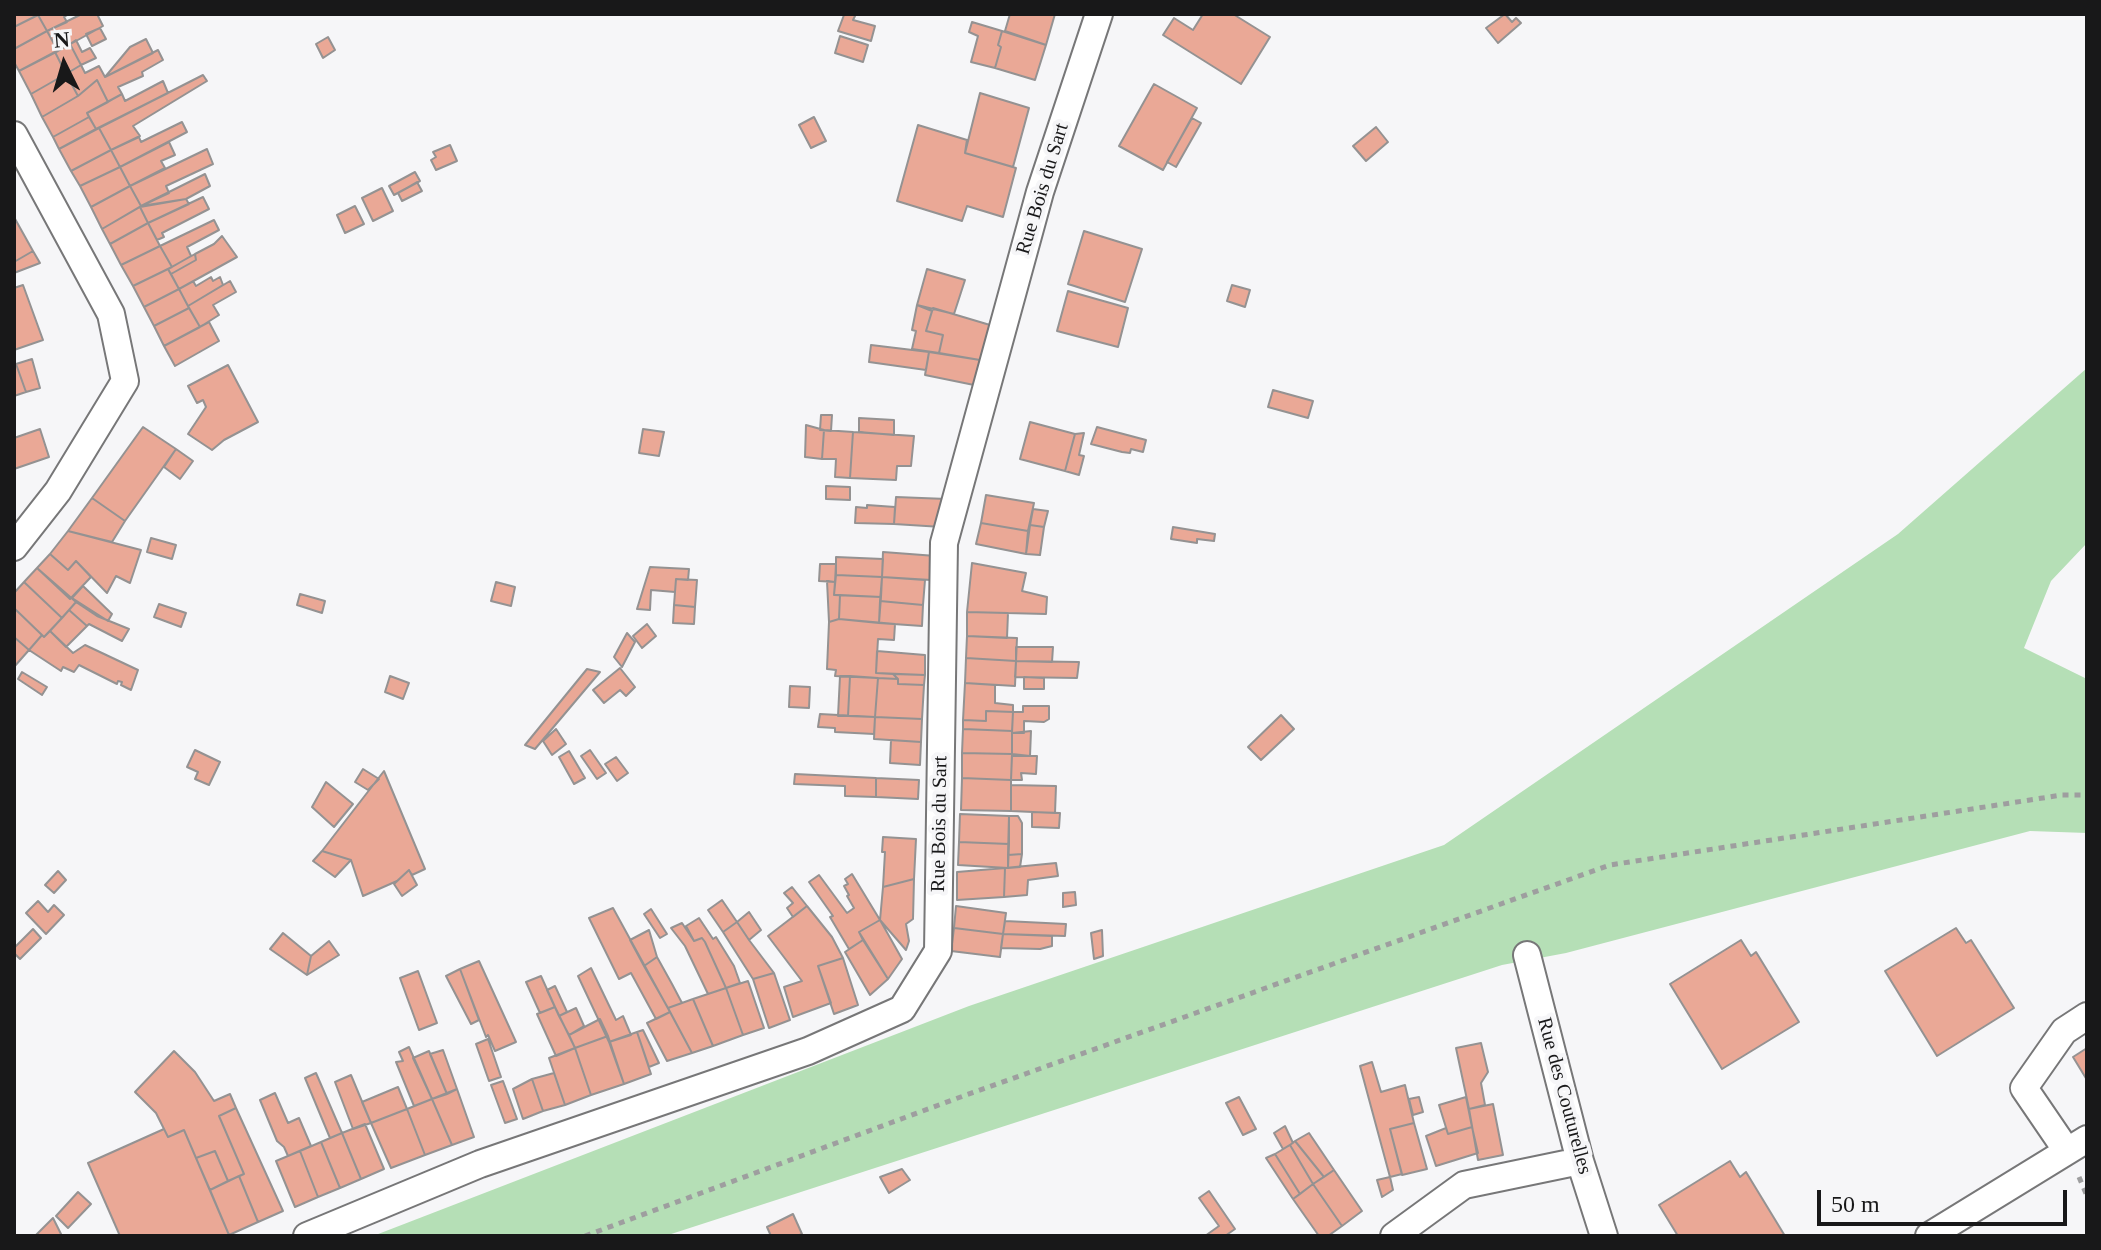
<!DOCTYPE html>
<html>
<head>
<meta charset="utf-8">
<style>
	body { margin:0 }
	#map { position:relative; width:2101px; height:1250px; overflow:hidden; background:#f6f6f8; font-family:"Times New Roman",serif }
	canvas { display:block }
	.frame { position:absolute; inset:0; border:16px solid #181819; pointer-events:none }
	.north { position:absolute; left:24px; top:24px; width:80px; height:80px; -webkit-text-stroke:6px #f6f6f8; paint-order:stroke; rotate:355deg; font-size:22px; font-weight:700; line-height:32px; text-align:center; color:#181819 }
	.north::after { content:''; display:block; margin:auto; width:28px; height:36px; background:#181819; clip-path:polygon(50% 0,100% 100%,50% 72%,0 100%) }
	.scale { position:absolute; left:1817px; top:1190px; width:250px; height:36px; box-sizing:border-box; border:4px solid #181819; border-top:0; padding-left:10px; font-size:24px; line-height:28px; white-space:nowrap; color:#181819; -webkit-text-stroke:6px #f6f6f8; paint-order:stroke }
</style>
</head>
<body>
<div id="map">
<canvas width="2101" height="1250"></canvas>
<div class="frame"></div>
<div class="north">N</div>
<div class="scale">50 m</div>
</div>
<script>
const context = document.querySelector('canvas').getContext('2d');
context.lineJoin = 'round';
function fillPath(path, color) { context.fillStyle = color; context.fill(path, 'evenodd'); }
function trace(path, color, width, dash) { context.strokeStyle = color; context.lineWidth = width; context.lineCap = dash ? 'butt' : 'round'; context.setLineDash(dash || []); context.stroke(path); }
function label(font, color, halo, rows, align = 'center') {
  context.font = font + ' "Times New Roman",serif'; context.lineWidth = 8; context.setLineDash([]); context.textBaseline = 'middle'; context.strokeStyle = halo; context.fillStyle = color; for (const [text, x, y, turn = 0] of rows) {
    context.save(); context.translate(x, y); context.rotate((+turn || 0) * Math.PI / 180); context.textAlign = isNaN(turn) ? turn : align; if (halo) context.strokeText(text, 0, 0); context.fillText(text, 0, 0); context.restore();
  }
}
const green = new Path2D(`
	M2087,368V543L2051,581L2024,648L2087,679V833L2030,831L1566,953L1502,965L665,1236H373L969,1006L1444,845L1898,534Z`);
const building = new Path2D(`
	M14,14H38V15L14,27Z
	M41,14H69L64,17L67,22L47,31L38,15Z
	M82,14H97L103,26L58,51L47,31Z
	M841,14H856L853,20L875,26L871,41L838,31L844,15Z
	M1010,14H1055L1046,45L1005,31Z
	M1203,14H1233L1270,37L1241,84L1163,35L1174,18L1193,30Z
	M1505,14L1512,22L1516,18L1521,23L1498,43L1486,28Z
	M38,15L47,31L14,49V27Z
	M972,22L1002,31L998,45L1001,47L995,68L971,62L978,36L969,32Z
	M100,28L106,39L92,46L86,34Z
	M47,31L58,51L19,71L14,62V49Z
	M1002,31L1046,45L1035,80L995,68L1001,47L998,45Z
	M840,36L868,45L863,62L835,53Z
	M328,37L335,50L323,58L316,44Z
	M146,39L153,53L105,77L130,47Z
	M76,40L82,52L90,48L96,58L81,65L70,44Z
	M70,44L81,65L66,74L55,52Z
	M158,50L163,60L142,72L143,76L118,87L122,94L108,102L97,80L78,96L66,74L81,65L85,73L99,66L105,77Z
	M55,52L66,74L31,94L19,71Z
	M66,74L78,96L42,117L31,94Z
	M203,75L207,81L133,126L140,136L111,150L99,128Z
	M97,80L108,102L87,113L89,117L53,137L42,117L78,96Z
	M163,81L168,93L96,129L87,113L122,94L125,101Z
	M1154,84L1197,108L1163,170L1119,146Z
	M980,93L1029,108L1013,167L965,153Z
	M89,117L96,129L59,149L53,137Z
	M814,117L826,141L811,148L799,125Z
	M1192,118L1201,123L1176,167L1167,162Z
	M182,122L187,132L120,167L111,150L139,137L141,142Z
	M918,125L967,140L965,153L1016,168L1003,217L967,206L962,221L897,201Z
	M1376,127L1388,142L1366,161L1353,146Z
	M99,128L111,150L71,171L59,149Z
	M169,142L175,155L161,161L165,168L130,186L120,167Z
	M450,145L457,161L436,170L431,160L436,157L433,152Z
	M207,149L213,164L166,186L169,193L141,206L130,186Z
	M111,150L120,167L80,186L71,171Z
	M120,167L130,186L91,207L80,186Z
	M415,172L420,181L394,195L389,186Z
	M205,174L210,186L186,199L141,206Z
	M417,182L422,191L402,201L398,193Z
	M130,186L141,206L102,229L91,207Z
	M382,188L393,211L373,221L362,198Z
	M203,197L209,209L162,233L164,237L157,240L148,223Z
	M186,199L189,204L148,223L140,207Z
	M355,206L364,224L345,233L337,215Z
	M140,207L148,223L110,244L102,229Z
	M14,217L33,251L14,262Z
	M214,220L219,230L187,247L191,256L172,267L160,246Z
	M148,223L160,246L121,265L110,244Z
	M1084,231L1142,249L1125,302L1068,284Z
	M222,236L237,257L179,289L171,274L196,260L195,254L214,244Z
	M160,246L172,267L133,286L121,265Z
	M33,251L40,263L14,273V262Z
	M195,254L196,260L171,274L168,269Z
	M168,269L179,289L144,307L133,286Z
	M927,269L965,280L954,314L917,305Z
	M211,277L213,281L220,277L223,285L188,306L179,289L193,281L196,286Z
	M230,281L236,292L213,305L219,315L200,327L188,306Z
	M23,285L43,340L14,350V288Z
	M1232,285L1250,290L1245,307L1227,301Z
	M179,289L189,308L154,326L144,307Z
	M1068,291L1128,308L1118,347L1057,331Z
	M917,305L932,311L926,331L943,335L939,353L912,349L916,331L912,330Z
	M189,308L200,327L164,346L154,326Z
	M933,308L990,325L980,360L939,353L943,335L926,331Z
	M209,322L219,341L175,366L164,346Z
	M871,345L929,352L926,370L869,362Z
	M929,352L980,360L974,385L925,375Z
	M32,359L40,388L26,392L16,364Z
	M14,364H16L26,392L14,396Z
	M228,365L258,422L224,440L212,450L188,434L206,407L203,400L197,403L188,386Z
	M1273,390L1313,401L1308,418L1268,407Z
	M821,415H832L831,431L820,430Z
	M859,418L894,420V435L859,432Z
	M1030,422L1075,434L1065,471L1020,459Z
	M806,425L824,430L822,459L805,457Z
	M143,427L176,449L125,521L92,498Z
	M1097,427L1146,440L1143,452L1131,449L1130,453L1122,452L1091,444Z
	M40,429L49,457L14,469V438Z
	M643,429L664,432L659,456L639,453Z
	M824,430L853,432L850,478L835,477L836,459H822Z
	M853,432L914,436L911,466H897L896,480L850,478Z
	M1084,433L1079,455L1084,456L1079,475L1065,471L1075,434Z
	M176,449L193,461L180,479L164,467Z
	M826,486L850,487V500L826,499Z
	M986,495L1034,503L1028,531L981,523Z
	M896,497L947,499L942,527L894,524Z
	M92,498L125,521L112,542L68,531Z
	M867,505L895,507L894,524L855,523L856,507L867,508Z
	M1033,509L1048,511L1044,527L1030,525Z
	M981,523L1028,531L1026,554L976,544Z
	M1030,525L1044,527L1040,555L1026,554Z
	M1173,527L1215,534L1214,541L1197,539V543L1171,539Z
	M68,531L141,550L130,583L116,576L107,593L76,561L68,570L50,554Z
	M151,538L176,545L172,559L147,552Z
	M883,552L936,556L931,580L882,577Z
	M50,554L68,570L76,561L91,577L70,599L37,568Z
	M836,557L883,559L882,577L836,575Z
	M972,563L1026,573L1022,591L1047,597L1046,614L967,612Z
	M820,564H836L835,582L819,581Z
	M650,567L689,569L688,580L676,579L675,592L651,590L650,610L637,609Z
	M37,568L76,602L62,618L24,582Z
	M836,575L882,577L881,597L834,595Z
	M882,577L925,580L923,605L880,601Z
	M676,579L697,580L695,607L674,605Z
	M827,581L835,582L834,595H840L839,619L829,622Z
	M24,582L62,618L44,637L14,608V593Z
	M496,582L515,587L511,606L491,601Z
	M83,586L112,614L108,621L72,598Z
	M300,594L325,601L322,613L297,605Z
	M840,595L881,597L879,623L839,619Z
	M880,601L923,605L922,626L879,623Z
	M76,602L97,616L129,629L122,641L89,624L87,626L69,610Z
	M159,604L186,613L181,627L154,617Z
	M674,605L695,607L694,624L673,623Z
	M14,608L42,635L29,650L14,637Z
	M69,610L87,626L66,647L50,631Z
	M967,612L1008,613L1007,638L967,636Z
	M839,619L895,624L894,640L878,639L876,673L893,674L898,679L835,676L836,670L827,669L829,622Z
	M647,624L656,636L642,648L633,636Z
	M50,631L73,653L85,645L138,670L131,690L121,685L122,682L118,681L117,684L79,665L74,672L63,667L61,671L29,650L42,635L44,637Z
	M627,633L635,642L622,667L614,657Z
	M967,636L1017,638L1016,661L966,658Z
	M14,637L29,650L14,667Z
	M1016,647H1053L1052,662L1016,661Z
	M877,651L925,655V675L876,673Z
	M966,658L1016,661L1015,686L965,683Z
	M1016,661L1079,662L1077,678L1015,677Z
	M620,668L635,687L626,696L620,690L604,703L593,690Z
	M587,669L600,672L535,749L525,745Z
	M22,672L47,687L42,695L18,679Z
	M893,674L925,675L924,685L898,684V679Z
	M390,676L409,683L403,699L385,692Z
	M840,676H850L848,716H838Z
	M850,676L878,678L875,717L848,716Z
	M1024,677L1044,678V689H1024Z
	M878,678L898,679V684L924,685L922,719L875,717Z
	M965,683L995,685V703L1013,705V712L986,711V721L963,720Z
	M790,686L810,687L809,708L789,707Z
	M1023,706H1049V719L1044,722L1024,721V733H1012L1013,712H1023Z
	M986,711L1013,712L1012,731L963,729V720L986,721Z
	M820,714L875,717L874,734L835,732V728L818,727Z
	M1281,715L1294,729L1261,760L1248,747Z
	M875,717L922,719L921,742L874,739Z
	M556,729L566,744L552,755L543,741Z
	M963,729L1012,731V754L962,753Z
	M1031,731L1030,756L1012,754V733Z
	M891,740L921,742L920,765L890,763Z
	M195,750L220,762L209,785L195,779L198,772L187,767Z
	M590,750L606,773L597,779L581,756Z
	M569,751L585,778L574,784L559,757Z
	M962,753L1012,754L1011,780L962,778Z
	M1012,756H1037L1036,774L1021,773L1022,780H1011Z
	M616,757L628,773L617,781L605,764Z
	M363,769L379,779L368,790L355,782Z
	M384,771L425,869L412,875L409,870L397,881L363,896L351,860L322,851Z
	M795,774L876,778V797L845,796V786L794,784Z
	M876,778L919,780L918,799L876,797Z
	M962,778L1011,780V811L961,810Z
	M326,782L353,804L334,827L312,807Z
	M1011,785L1056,786L1055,813L1011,811Z
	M1032,812L1060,813L1059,828L1032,827Z
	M960,814L1009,816V844L959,842Z
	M1009,816H1018L1022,823V854L1008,855Z
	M883,837L916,839L914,879L883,887L885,852H882Z
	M959,842L1009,844L1008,868L958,865Z
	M322,851L351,860L335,877L313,861Z
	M1022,854L1020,867L1008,868V855Z
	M1056,863L1058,876L1028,880L1027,895L1004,897L1005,868Z
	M1005,868L1004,897L957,900V872Z
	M409,870L417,885L402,896L394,884Z
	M58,871L66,880L54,893L45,885Z
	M852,874L880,920L859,932L863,940L849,949L830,917L833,916L809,882L819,875L847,913L854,908L847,896L849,895L844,886L848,884L845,879Z
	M914,879L913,919L906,924L909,941L906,950L880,920L883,887Z
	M792,887L807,906L793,917L787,908L793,903L784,893Z
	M1075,892L1076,905L1063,907V893Z
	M722,900L737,922L723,932L708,910Z
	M38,901L48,912L54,905L64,915L46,934L26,913Z
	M807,906L832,937L843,958L818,966L831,1003L793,1017L784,987L802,981L768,936Z
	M956,906L1006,913L1003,934L954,928Z
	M613,908L670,1012L656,1019L631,973L619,979L589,918Z
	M651,909L667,934L660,938L644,914Z
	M749,912L761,930L749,940L737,922Z
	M699,918L713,939L716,937L734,966L740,983L726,988L705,942L702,938L694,941L686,926Z
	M880,920L902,959L888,979L859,932Z
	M1005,921L1066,924L1065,936L1003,934Z
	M737,922L749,940L774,973L753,979L723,932Z
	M682,923L694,941L702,938L705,942L726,988L708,994L685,946L671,928Z
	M954,928L1003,934L1000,957L951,951Z
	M1956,928L1966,943L1971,940L2014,1008L1937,1056L1885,971Z
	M33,929L41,938L20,959L14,953V948Z
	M649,930L657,957L644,966L630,940Z
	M1102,930L1103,956L1094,959L1091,933Z
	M283,933L311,956L307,975L270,949Z
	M1003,934L1052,936V946L1040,949L1001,948Z
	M863,940L888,979L870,995L845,952Z
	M1741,940L1751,956L1756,952L1799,1022L1722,1069L1670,984Z
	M329,941L339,955L307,975L311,956Z
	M657,957L672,984L682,1003L668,1008L644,966Z
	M843,958L858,1005L834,1014L818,966Z
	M479,961L516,1042L495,1051L488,1035L486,1037L460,969Z
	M591,968L616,1020L623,1016L631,1035L609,1042L578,976Z
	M460,969L479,1020L471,1024L446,976Z
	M418,971L437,1023L419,1030L400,978Z
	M774,973L790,1020L769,1028L753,979Z
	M541,976L555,1007L540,1013L526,982Z
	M748,981L764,1028L743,1035L726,988Z
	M555,986L567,1012L559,1016L547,990Z
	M726,988L743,1035L713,1046L693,999Z
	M693,999L713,1046L692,1053L668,1008Z
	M555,1007L575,1048L556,1056L537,1014Z
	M576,1008L584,1026L569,1035L559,1016Z
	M670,1012L692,1053L667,1061L647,1023Z
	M600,1019L608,1036L575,1048L569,1035Z
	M643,1030L659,1063L649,1067L637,1032Z
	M637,1032L651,1074L624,1084L609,1042Z
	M608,1036L624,1084L591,1095L575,1048Z
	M488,1039L501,1077L489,1081L476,1044Z
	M1481,1043L1488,1072L1481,1083L1485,1105L1469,1109L1456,1048Z
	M409,1047L432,1099L414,1106L396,1062L403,1061L399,1052Z
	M575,1048L591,1095L565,1105L549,1058Z
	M2087,1048V1080L2073,1057Z
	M443,1050L457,1089L447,1094L430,1054Z
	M174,1051L195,1072L214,1101L230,1094L236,1108L219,1116L244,1174L228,1181L215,1151L196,1158L184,1130L168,1137L156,1113L135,1092Z
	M429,1051L447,1094L432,1099L413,1058Z
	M1372,1062L1381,1092L1405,1085L1414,1123L1390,1129L1402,1174L1390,1177L1360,1066Z
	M316,1073L342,1133L330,1138L305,1078Z
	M554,1073L565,1105L543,1111L532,1079Z
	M351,1075L371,1123L353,1129L335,1082Z
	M532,1079L543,1111L523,1119L513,1089Z
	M503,1081L517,1119L505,1123L491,1085Z
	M398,1087L407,1109L371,1123L362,1102Z
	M457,1089L474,1137L452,1145L432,1099Z
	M275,1093L288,1123L299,1118L311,1146L288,1156L284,1147L277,1141L260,1100Z
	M1239,1097L1256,1129L1243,1135L1226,1103Z
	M1419,1097L1423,1112L1413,1115L1409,1099Z
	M1466,1097L1472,1127L1448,1134L1439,1105Z
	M432,1099L452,1145L425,1155L407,1109Z
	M1493,1104L1503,1155L1478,1160L1469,1109Z
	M236,1108L283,1211L258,1222L239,1176L244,1174L219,1116Z
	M407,1109L425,1155L391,1168L371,1123Z
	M1414,1123L1427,1169L1402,1175L1390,1129Z
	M365,1124L384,1169L361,1179L342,1133Z
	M1285,1126L1293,1143L1283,1149L1274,1133Z
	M1472,1127L1478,1153L1436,1166L1426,1136L1446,1128L1448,1134Z
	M164,1129L168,1137L184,1130L229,1235L120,1236L88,1163Z
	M342,1133L361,1179L340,1188L321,1142Z
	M1309,1133L1334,1170L1324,1177L1295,1141Z
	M1295,1141L1324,1177L1313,1184L1290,1145Z
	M321,1142L340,1188L318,1197L300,1151Z
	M1290,1145L1313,1184L1300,1194L1275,1154Z
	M215,1151L228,1181L210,1190L196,1158Z
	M300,1151L318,1197L295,1207L276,1161Z
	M1275,1154L1300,1194L1293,1199L1266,1158Z
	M1730,1161L1740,1177L1746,1172L1785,1236H1678L1659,1205Z
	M902,1169L910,1180L889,1193L880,1177Z
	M1334,1170L1362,1211L1342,1226L1313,1184Z
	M239,1176L258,1222L229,1235L210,1190Z
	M1390,1177L1393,1190L1382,1197L1377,1180Z
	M1313,1184L1342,1226L1328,1236H1319L1293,1199Z
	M1209,1191L1235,1229L1225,1236H1205L1219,1226L1199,1198Z
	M78,1192L91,1204L68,1228L56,1216Z
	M793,1214L802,1234L797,1236H771L767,1227Z
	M53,1218L62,1236H35Z`);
const path = new Path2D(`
	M2079,1177L2087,1196
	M585,1236L955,1099L1610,865L2062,795H2087`);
const street = new Path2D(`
	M14,135L111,314L125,381L58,491L14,547
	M1527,955L1580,1161L1604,1236
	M2067,1151L2024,1088L2064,1031L2087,1016
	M307,1236L480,1164L808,1051L902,1009L938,951L944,543L1040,192L1099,14
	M1394,1236L1464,1185L1580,1161
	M1929,1236L2087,1139`);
const streetNames = [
	["Rue Bois du Sart",1043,189,-73],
	["Rue Bois du Sart",940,824,-89],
	["Rue des Couturelles",1564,1096,75]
];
fillPath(green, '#b5dfb6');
fillPath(building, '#eaa896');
trace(building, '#949292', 2);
trace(street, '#777778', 30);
trace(path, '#9e9e9f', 5, [6, 6]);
trace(street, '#fff', 26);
label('20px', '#181819', '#f6f6f8', streetNames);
</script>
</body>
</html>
